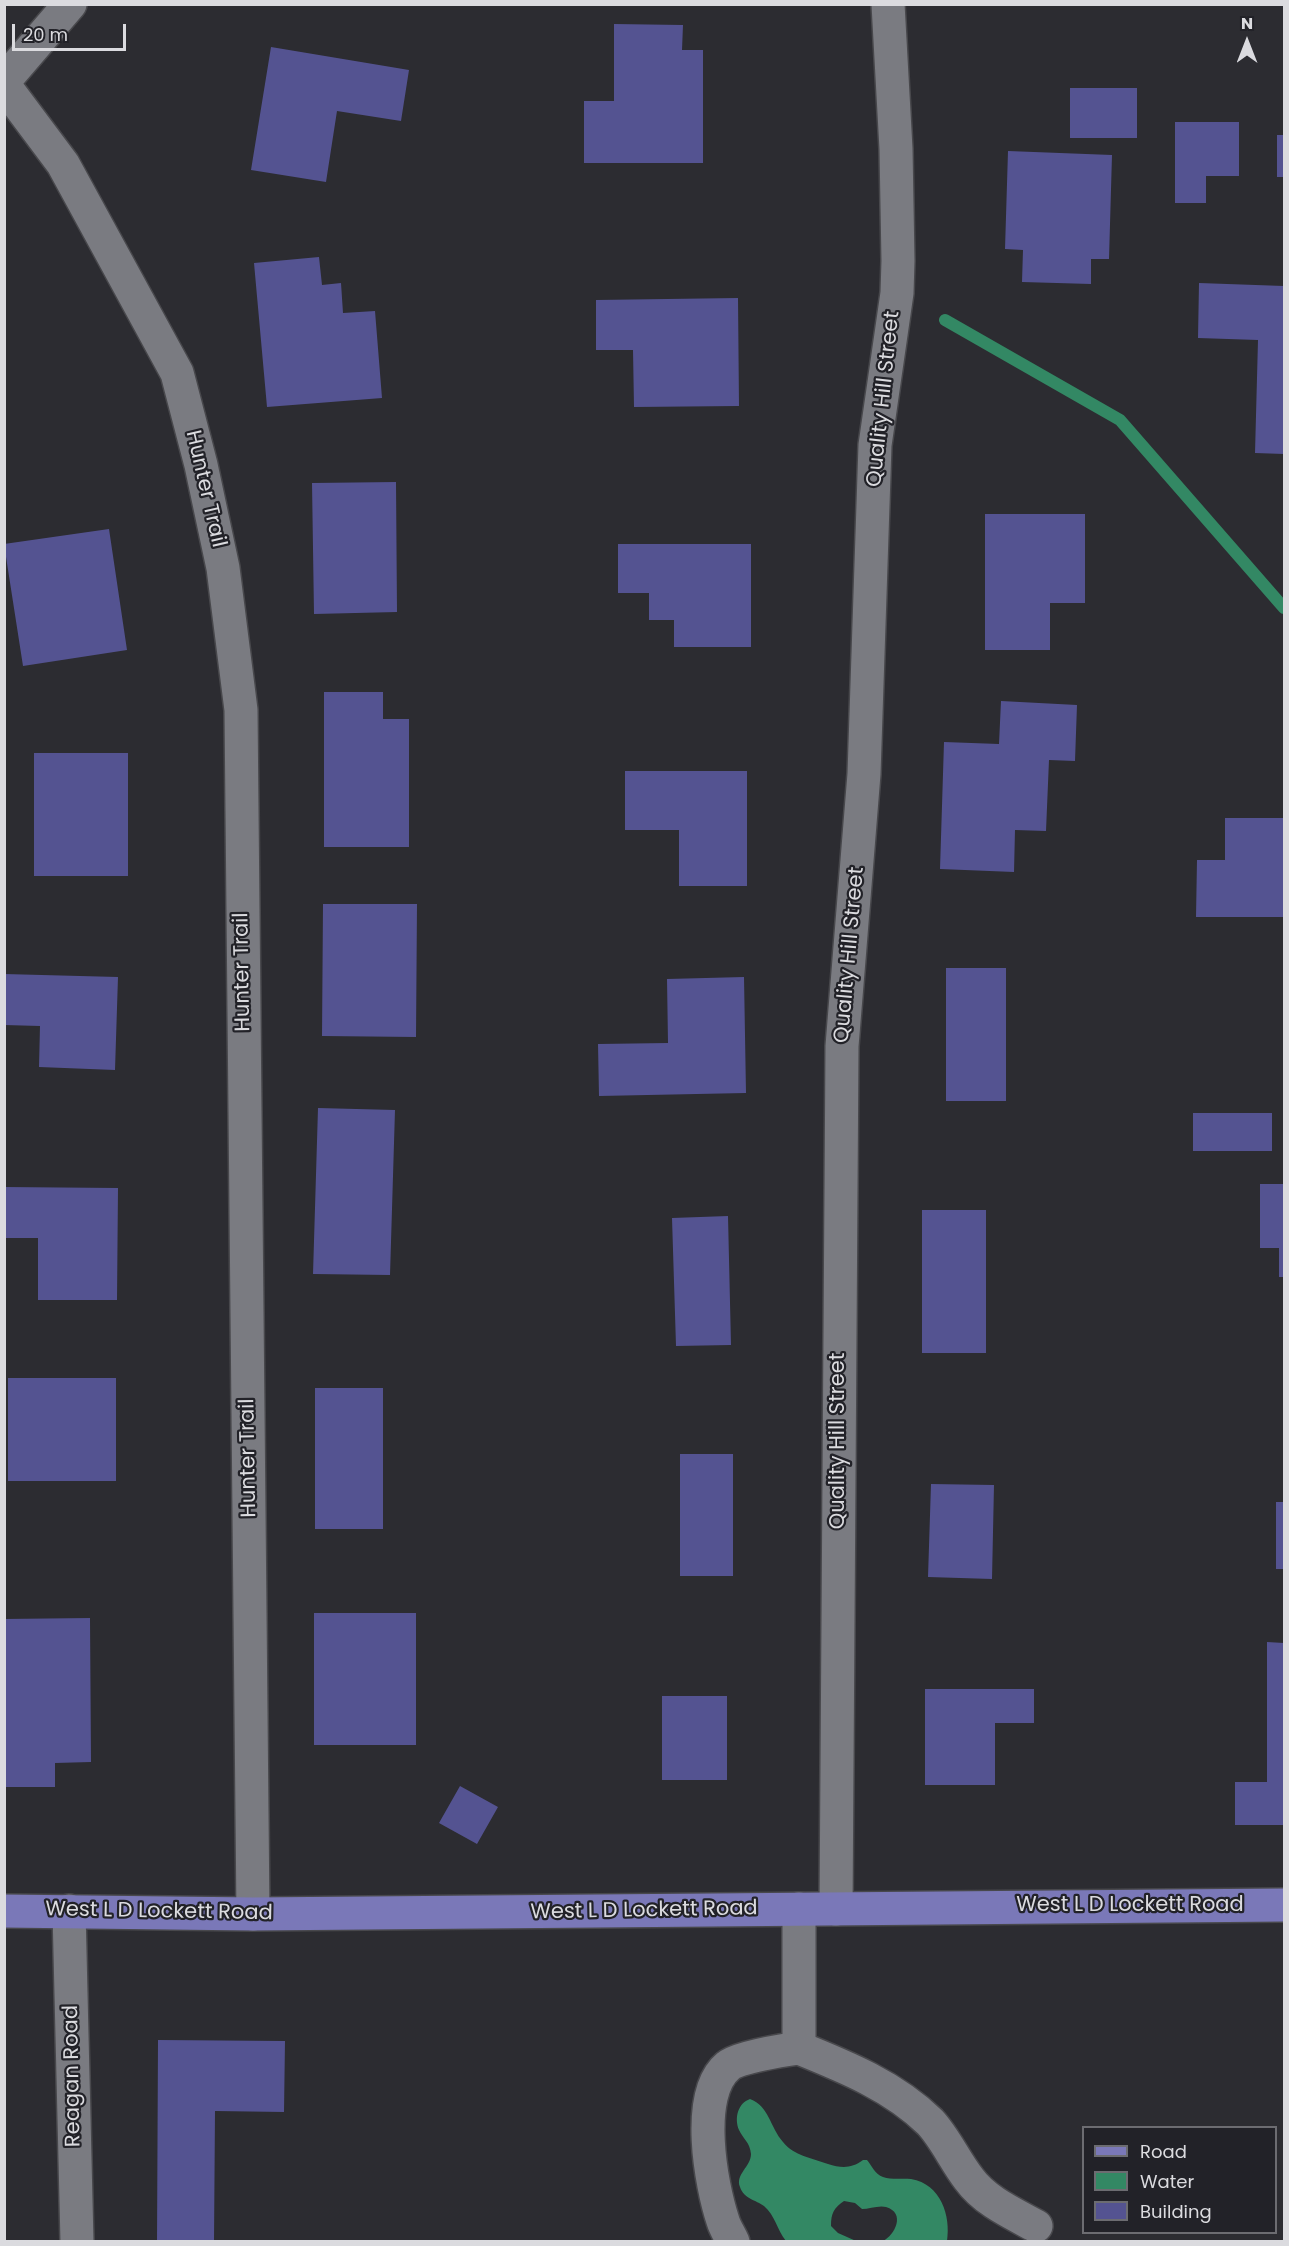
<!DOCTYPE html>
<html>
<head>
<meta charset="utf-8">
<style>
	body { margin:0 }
	#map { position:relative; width:1289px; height:2246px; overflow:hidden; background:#2c2c31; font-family:Poppins,sans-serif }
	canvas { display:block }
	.frame { position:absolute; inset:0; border:6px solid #dbdbdf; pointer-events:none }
	.legend { position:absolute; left:1082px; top:2126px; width:195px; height:108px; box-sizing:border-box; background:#222228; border:2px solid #6c6c71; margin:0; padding:8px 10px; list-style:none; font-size:18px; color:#dbdbdf }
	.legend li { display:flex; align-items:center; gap:12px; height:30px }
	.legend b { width:30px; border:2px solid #6c6c71 }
	.north { position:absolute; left:1217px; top:12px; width:60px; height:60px; -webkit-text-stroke:4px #222228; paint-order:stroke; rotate:0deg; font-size:16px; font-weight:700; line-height:24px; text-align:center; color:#dbdbdf }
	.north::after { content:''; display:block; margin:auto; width:21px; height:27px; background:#dbdbdf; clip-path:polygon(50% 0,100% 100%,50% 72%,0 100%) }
	.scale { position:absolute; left:12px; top:24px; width:114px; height:27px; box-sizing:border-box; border:3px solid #dbdbdf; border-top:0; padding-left:8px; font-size:18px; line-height:21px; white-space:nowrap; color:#dbdbdf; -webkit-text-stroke:4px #222228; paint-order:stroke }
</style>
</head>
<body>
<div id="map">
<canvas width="1289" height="2246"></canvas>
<div class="frame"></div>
<ul class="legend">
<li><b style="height:8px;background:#7a78b8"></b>Road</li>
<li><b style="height:16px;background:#338864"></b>Water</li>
<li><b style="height:16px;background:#545391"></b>Building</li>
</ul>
<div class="north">N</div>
<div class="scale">20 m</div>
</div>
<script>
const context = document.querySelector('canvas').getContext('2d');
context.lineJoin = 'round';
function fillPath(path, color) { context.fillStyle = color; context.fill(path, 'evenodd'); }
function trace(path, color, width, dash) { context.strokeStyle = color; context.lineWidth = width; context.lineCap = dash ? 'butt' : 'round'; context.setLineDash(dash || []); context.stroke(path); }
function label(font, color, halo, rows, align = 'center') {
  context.font = font + ' Poppins,sans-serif'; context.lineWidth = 4.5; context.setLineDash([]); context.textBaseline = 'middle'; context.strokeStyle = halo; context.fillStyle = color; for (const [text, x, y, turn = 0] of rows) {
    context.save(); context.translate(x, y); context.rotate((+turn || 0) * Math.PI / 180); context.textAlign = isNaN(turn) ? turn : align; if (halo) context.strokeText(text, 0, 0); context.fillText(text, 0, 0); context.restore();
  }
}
const water = new Path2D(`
	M750,2099C769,2106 770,2127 783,2142C794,2156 812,2158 828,2164C841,2168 851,2169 863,2160H867C872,2166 875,2174 883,2177C892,2180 902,2178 911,2179C941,2184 951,2216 947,2241H883C895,2235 906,2213 886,2207C879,2205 869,2209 862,2209L855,2203L844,2201C834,2208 831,2213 831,2226L838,2233L856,2241H786C777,2230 775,2215 764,2206C756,2200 744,2199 740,2187C735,2174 751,2167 751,2154C750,2142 743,2139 739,2130C734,2118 738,2103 750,2099Z`);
const stream = new Path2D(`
	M945,320L1120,420L1284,608`);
const building = new Path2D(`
	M614,24L683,25L682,50H703V163H584V101H614Z
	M271,47L409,70L401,121L337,111L326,182L251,170Z
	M1070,88H1137V138H1070Z
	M1175,122H1239V176H1206V203H1175Z
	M1277,135H1284V177H1277Z
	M1008,151L1112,155L1109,259H1091V284L1022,282L1023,250L1005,249Z
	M319,257L322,285L341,283L343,313L375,311L382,398L267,407L254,263Z
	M1199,283L1284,286V454L1255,453L1258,340L1198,338Z
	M738,298L739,406L634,407L633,350H596V300Z
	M396,482L397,612L314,614L312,483Z
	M985,514H1085V603H1050V650H985Z
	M109,529L127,650L23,666L4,544Z
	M618,544H751V647H674V620H649V593H618Z
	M324,692H383V719H409V847H324Z
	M1001,701L1077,705L1075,761L1049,760L1046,831L1015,830L1014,872L940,869L944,742L999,744Z
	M34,753H128V876H34Z
	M625,771H747V886H679V830H625Z
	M1225,818H1284V917H1196L1197,860H1225Z
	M323,904H417L416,1037L322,1036Z
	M946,968H1006V1101H946Z
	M4,974L118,977L115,1070L39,1067L40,1026L4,1025Z
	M744,977L746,1093L599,1096L598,1044L668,1043L667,979Z
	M318,1108L395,1110L390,1275L313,1274Z
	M1193,1113H1272V1151H1193Z
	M1260,1184H1284V1277H1279V1248H1260Z
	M4,1187L118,1188L117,1300H38V1238H4Z
	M922,1210H986V1353H922Z
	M728,1216L731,1345L676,1346L672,1218Z
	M8,1378H116V1481H8Z
	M315,1388H383V1529H315Z
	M680,1454H733V1576H680Z
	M931,1484L994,1485L992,1579L928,1577Z
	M1276,1502H1284V1569H1276Z
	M314,1613H416V1745H314Z
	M90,1618L91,1762L55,1763V1787H5L4,1619Z
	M1267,1642L1284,1643V1825H1235V1782H1267Z
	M925,1689H1034V1723H995V1785H925Z
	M662,1696H727V1780H662Z
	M460,1786L498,1807L477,1844L439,1823Z
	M158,2040L285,2041L284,2112L215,2111L214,2242H157Z`);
const path = new Path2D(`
	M874,2240V2242`);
const minor = new Path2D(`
	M4,81L70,4
	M4,85L63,164L177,373L201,465L223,568L241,710L253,1914
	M799,1909V2048C846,2067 893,2086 930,2122C945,2138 955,2161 969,2179C985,2201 1012,2213 1036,2226
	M836,1909L842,1046L864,774L875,445L897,293L898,261L896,149L888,4
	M69,1911L77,2242
	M733,2242C730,2235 725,2228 723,2221C711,2185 694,2094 728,2066C737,2057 785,2050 799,2048`);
const major = new Path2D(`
	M4,1911L253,1914L1284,1905`);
const streetNames = [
	["Quality Hill Street",884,399,-84],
	["Hunter Trail",205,489,77],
	["Quality Hill Street",850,955,-85],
	["Hunter Trail",243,972,-91],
	["Quality Hill Street",839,1441,-90],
	["Hunter Trail",249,1458,-91],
	["West L D Lockett Road",1130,1906],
	["West L D Lockett Road",644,1911,-1],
	["West L D Lockett Road",159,1912,1],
	["Reagan Road",73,2076,-91]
];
fillPath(water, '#338864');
trace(stream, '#338864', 12);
fillPath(building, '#545391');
trace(minor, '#48484c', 36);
trace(major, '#48484c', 36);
trace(path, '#818185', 4, [4.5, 4.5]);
trace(minor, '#7a7b81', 33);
trace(major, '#7a78b8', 33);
label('21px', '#dbdbdf', '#222228', streetNames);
</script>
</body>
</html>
